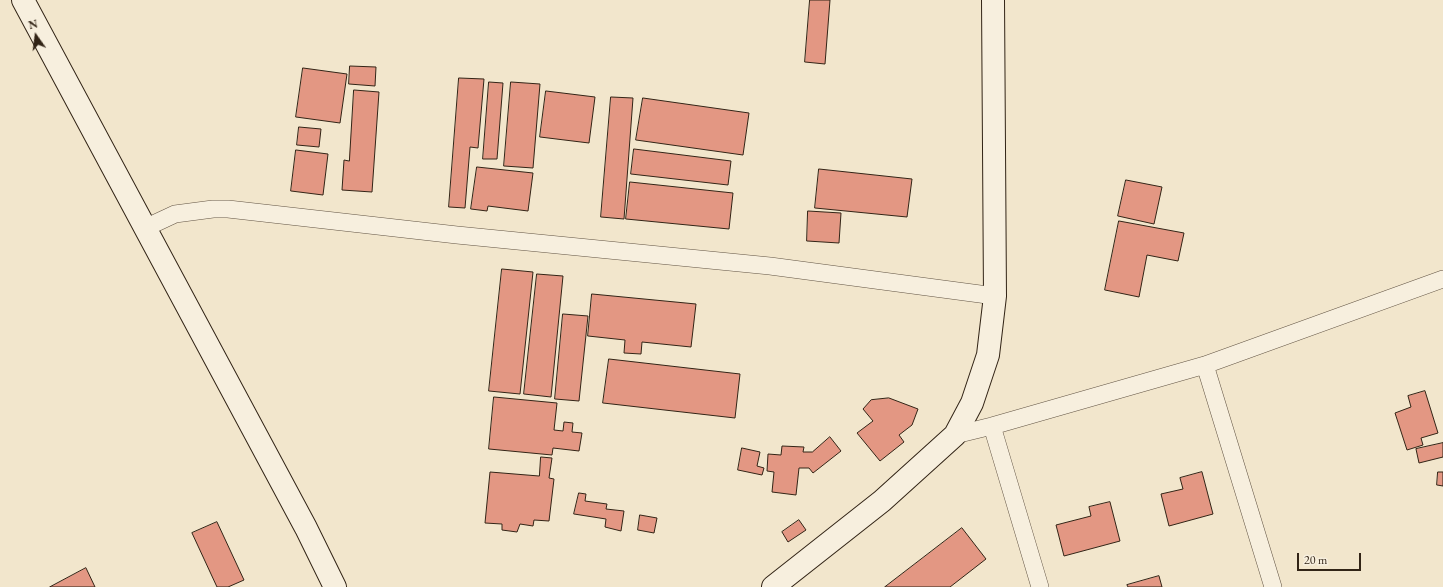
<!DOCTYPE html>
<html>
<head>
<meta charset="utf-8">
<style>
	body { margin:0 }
	#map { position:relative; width:1443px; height:587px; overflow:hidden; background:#f2e6cc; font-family:"EB Garamond",serif }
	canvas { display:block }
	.north { position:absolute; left:16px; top:16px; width:40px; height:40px; -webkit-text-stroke:3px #f7efde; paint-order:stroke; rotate:346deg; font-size:11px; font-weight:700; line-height:16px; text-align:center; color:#322416 }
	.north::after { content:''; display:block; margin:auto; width:14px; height:18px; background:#322416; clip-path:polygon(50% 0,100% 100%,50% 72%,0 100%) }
	.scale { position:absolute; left:1297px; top:553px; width:64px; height:18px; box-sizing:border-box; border:2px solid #322416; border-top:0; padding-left:5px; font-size:12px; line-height:14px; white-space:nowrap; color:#322416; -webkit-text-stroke:3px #f7efde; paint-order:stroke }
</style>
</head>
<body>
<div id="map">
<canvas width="1443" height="587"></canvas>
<div class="north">N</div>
<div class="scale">20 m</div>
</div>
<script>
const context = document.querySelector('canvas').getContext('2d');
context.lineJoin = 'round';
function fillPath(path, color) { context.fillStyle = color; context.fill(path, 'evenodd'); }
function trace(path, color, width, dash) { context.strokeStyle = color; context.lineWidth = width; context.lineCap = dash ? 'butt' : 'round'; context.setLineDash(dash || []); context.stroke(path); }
const building = new Path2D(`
	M810,0H830L825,64L805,62Z
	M350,66L376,67L375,86L349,84Z
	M303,68L347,74L340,123L296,117Z
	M459,78L484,79L478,148L470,147L465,208L449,207Z
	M489,82L503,83L497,159H483Z
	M511,82L540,84L533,168L504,166Z
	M354,90L379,92L372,192L342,190L344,160L349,161Z
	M546,91L595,97L589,143L540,137Z
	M611,97L633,98L624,219L601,217Z
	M643,98L749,113L743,155L636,140Z
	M299,127L321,129L319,147L297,145Z
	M634,149L731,161L728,185L631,174Z
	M296,150L328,154L323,195L291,191Z
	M477,167L533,173L528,211L488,206L487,211L471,209Z
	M819,169L912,179L907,217L815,208Z
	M1126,180L1162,187L1154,224L1118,216Z
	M630,182L733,193L729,229L626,219Z
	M808,211L841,213L839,243L807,241Z
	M1119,221L1184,233L1178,261L1147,255L1139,297L1105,290Z
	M502,269L533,272L520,394L489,391Z
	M537,274L563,276L551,397L524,394Z
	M592,294L696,304L691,347L642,342L641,354L624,353L625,340L588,336Z
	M563,314L588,316L579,401L555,399Z
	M609,359L740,374L735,418L603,403Z
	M1425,391L1438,433L1421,438L1423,445L1407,450L1395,413L1411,407L1408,396Z
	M494,397L557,403L554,430L563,431L564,422L573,423L572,432L582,433L579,451L553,448L552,455L489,449Z
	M889,398L918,409L912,425L899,435L904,442L880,461L857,433L873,421L863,409L871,400Z
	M830,437L841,451L813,473L809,468H799L796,495L772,492L774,472L767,471L768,454L781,455L782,446L804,447L803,452H812Z
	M1443,443V457L1419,463L1416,449Z
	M742,448L760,452L757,466L764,468L762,475L738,470Z
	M541,457L552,458L549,478L554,479L549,521L534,520L533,526L520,524L517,532L502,530V524L485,523L490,472L539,476Z
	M1202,472L1213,514L1169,526L1161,494L1183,489L1180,478Z
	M1438,472H1443V486L1437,485Z
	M579,493L586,494L585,501L607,504L606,509L624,511L621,531L605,527L606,519L574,514Z
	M1110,502L1120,541L1064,556L1056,525L1091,516L1089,507Z
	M640,515L657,518L654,533L638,530Z
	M799,520L806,530L788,542L782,532Z
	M217,522L244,580L228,587H217L192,533Z
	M962,528L986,559L950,587H885Z
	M86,568L95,587H50Z
	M1159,576L1162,587H1128L1127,585Z`);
const street = new Path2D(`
	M145,228L175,214L213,209H228L457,235L770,266L995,296
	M1205,365L1273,587
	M992,426L1040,587
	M955,435L992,426L1205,365L1443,279`);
const secondary = new Path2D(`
	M23,0L306,528L335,587
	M773,587L882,501L955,435L972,403L988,355L995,296L993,0`);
fillPath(building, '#e39783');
trace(building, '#322416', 1);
trace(street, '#625444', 18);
trace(secondary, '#322416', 24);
trace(street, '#f7efde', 17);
trace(secondary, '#f7efde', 22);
</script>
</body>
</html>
